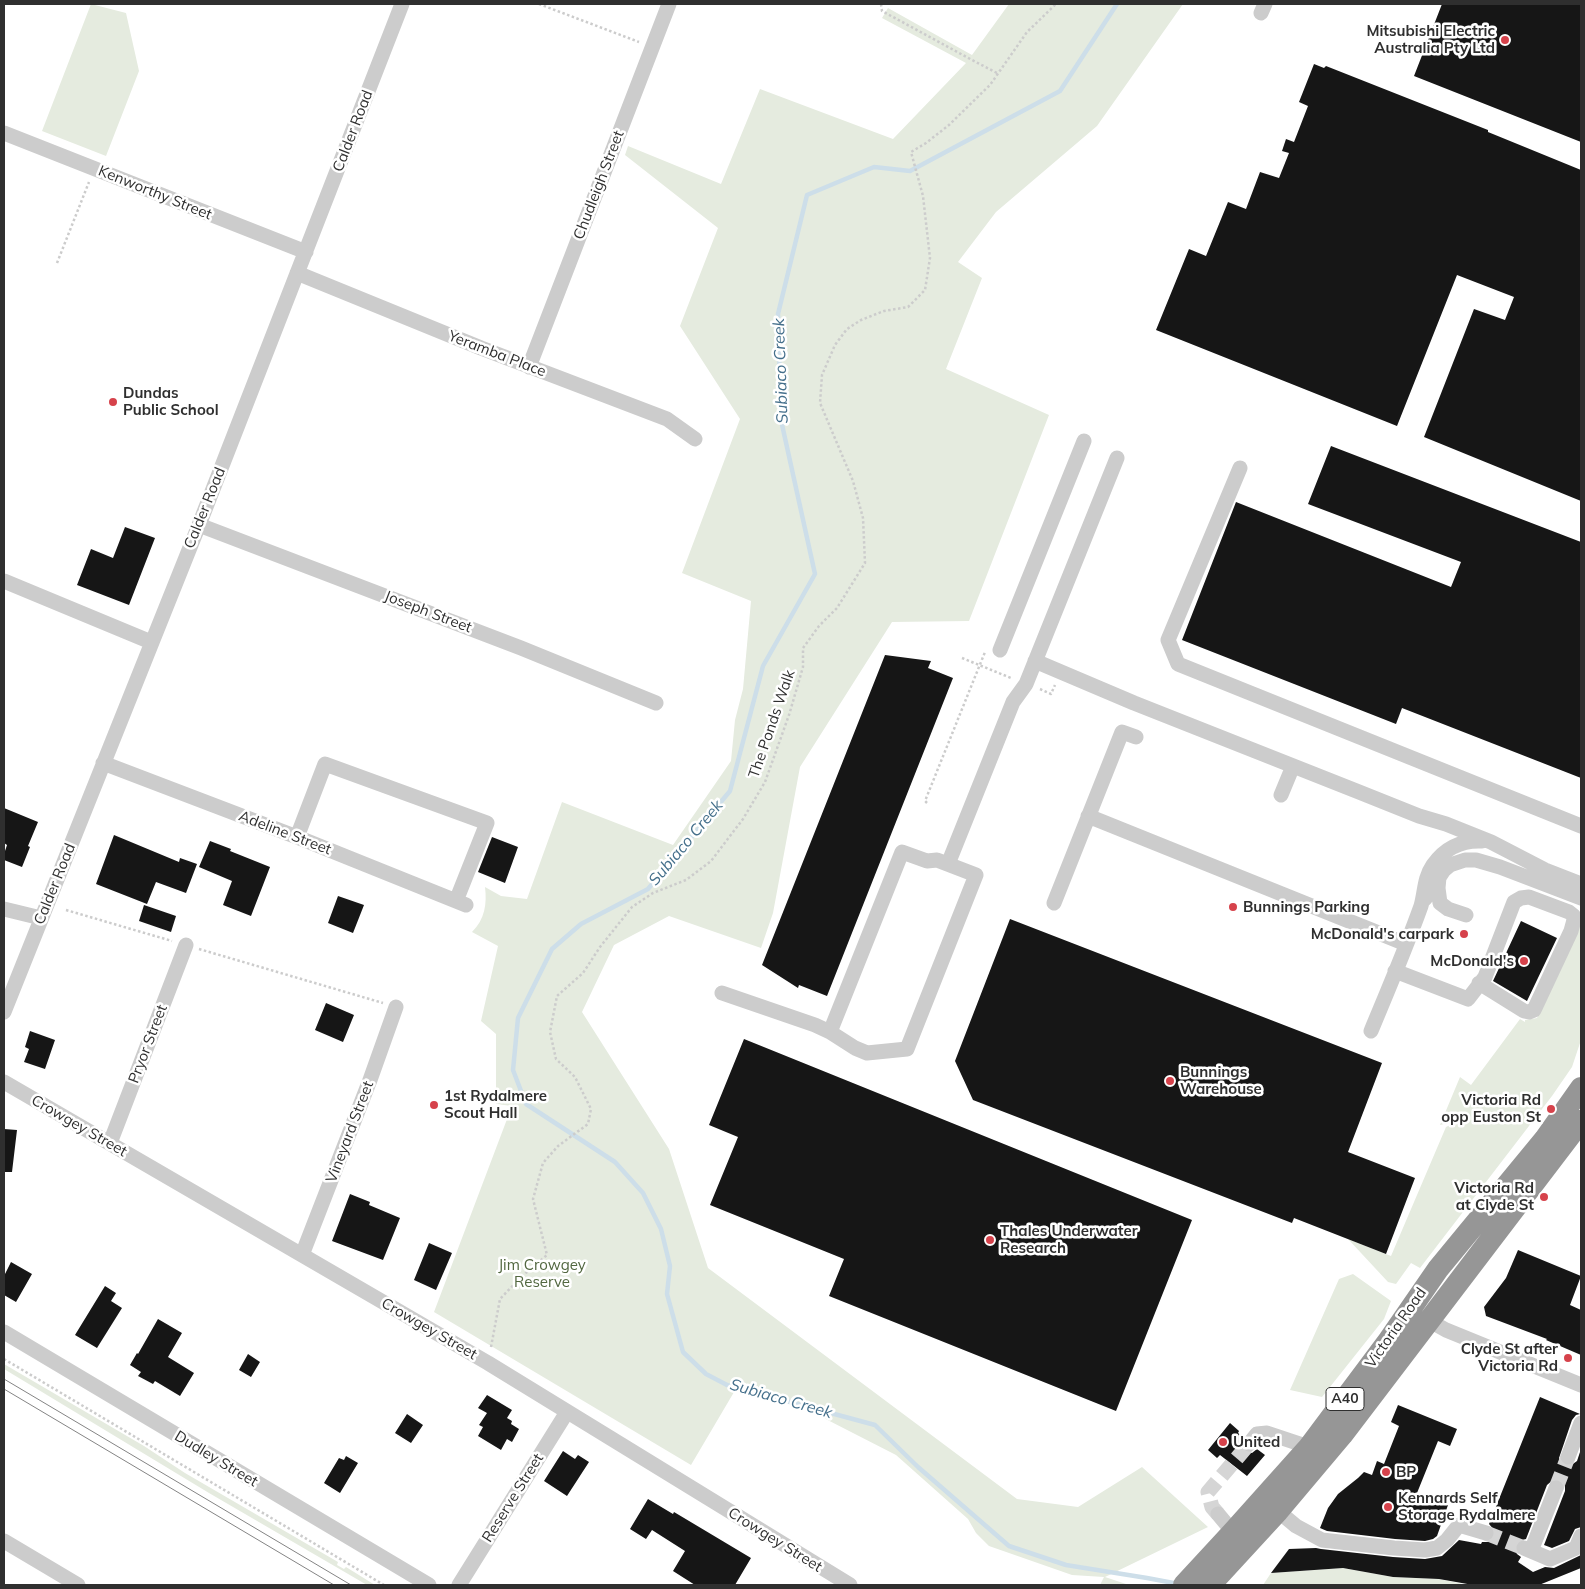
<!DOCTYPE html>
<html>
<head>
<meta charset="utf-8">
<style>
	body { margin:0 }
	#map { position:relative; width:1585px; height:1589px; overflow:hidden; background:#fff; font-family:Mulish,sans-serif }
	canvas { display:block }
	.frame { position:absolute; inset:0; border:5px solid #2f2f2f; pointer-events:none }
</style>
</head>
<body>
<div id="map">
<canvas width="1585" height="1589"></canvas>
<div class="frame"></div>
</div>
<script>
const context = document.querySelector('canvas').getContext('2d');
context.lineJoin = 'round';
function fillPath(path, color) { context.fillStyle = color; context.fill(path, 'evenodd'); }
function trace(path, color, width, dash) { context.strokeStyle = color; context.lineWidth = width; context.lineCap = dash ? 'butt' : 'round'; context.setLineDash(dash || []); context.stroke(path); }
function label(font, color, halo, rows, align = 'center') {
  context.font = font + ' Mulish,sans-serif'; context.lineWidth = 5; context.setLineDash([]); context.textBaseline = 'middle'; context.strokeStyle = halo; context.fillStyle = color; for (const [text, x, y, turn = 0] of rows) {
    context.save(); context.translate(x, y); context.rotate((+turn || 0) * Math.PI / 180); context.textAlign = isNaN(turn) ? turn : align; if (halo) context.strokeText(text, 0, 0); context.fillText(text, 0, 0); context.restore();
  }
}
const green = new Path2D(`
	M91,4L126,13L139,71L106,156L42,131Z
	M1009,4H1183L1097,126L996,212L958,262L982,278L946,369L1049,415L969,621L892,622L800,767L773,913L761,948L669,916L614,945L582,1012L669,1149L708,1268L1017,1499L1078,1507L1142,1467L1208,1527L1105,1577L1129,1585H1100L1104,1577L1072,1575L989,1546L976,1533L968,1519L896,1455L810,1411L737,1387L691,1465L434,1312L512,1106L496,1104V1034L481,1021L498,946L472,932C485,919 487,904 485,887L501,896L527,899L562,802L673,845L731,761L735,720L743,689L751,601L682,573L740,419L680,326L718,228L625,155L628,146L721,184L760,89L893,139L966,63L882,18L888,8L972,55Z
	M1581,919V1040L1572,1067L1552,1096L1420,1268L1411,1263L1396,1284L1388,1282L1348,1239L1391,1256L1446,1127L1460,1120L1440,1125L1460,1077L1471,1085L1520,1019L1525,1022V1020L1537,1018Z
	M1353,1274L1391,1301L1384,1319L1322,1397L1290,1390L1339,1279Z
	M4,1364L144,1446L185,1473L338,1562L337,1565L344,1569L346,1567L375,1585H367L209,1493L4,1369Z
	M1343,1568L1393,1577L1439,1579L1468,1585H1263L1271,1573Z`);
const stream = new Path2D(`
	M1117,4L1060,91L910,171L874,167L807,195L778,314L781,420L815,574L763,666L730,791L648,889L581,924L552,949L518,1018L513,1070L526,1104L615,1162L643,1193L661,1229L670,1266L667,1294L683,1352L706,1374L727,1385L875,1425L918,1467L1009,1546L1066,1565L1147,1578L1179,1584`);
const building = new Path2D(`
	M1442,4H1581V142L1414,76Z
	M1314,64L1324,68L1326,66L1488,130V132L1581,170V501L1424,437L1474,309L1505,320L1514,297L1457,275L1397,426L1156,330L1189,249L1206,256L1228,202L1246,209L1260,172L1279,178L1289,153L1282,151L1286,139L1294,142L1308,106L1299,102Z
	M1331,446L1581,542V778L1402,708L1396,724L1182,640L1236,502L1451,587L1461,562L1308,504Z
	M125,527L155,538L129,605L77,585L91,549L113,558Z
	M885,655L931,661L928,668L953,678L827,996L799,985L798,988L762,965Z
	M4,808L38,822L28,846L30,847L22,867L4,860V854L7,845L4,843Z
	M114,835L179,862L180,858L197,864L186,893L156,882L147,904L96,884Z
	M492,837L518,847L505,883L478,872Z
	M210,841L231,849L230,851L270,867L251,916L223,905L232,881L199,867Z
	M338,896L364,905L353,933L328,923Z
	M144,905L176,916L171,932L139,921Z
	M1010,919L1382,1063L1348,1152L1415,1178L1386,1254L1294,1218L1292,1223L973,1100L955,1061Z
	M1521,921L1557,938L1527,1001L1493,981Z
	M326,1003L354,1015L343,1042L315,1030Z
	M30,1031L55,1040L45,1069L24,1062L29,1049L25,1047Z
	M744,1039L1192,1220L1116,1411L829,1296L844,1259L710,1205L738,1137L709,1125Z
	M4,1129L17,1130L12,1172H4Z
	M350,1194L370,1202L369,1205L400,1218L383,1260L332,1241Z
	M429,1243L452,1253L436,1290L414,1280Z
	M1518,1250L1581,1276L1570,1305L1581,1310V1355L1546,1340L1547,1339L1486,1316L1484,1307L1506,1278Z
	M11,1262L32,1274L16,1302L4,1295V1276Z
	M105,1286L116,1293L111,1301L122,1308L97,1348L75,1335Z
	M158,1319L182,1333L168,1357L194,1373L180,1396L155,1381L153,1384L138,1376L141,1372L130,1365L137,1353L138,1354Z
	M248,1354L260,1362L251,1377L239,1370Z
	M487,1395L512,1410L507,1418L512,1421L511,1424L519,1429L512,1442L507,1439L501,1450L478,1436L483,1427L479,1425L487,1413L478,1408Z
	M1540,1397L1580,1414L1576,1415L1572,1420L1559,1458L1561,1463L1565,1466H1570L1577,1461L1581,1449V1527L1575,1529L1569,1541L1552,1548L1544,1545L1565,1491V1486L1563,1482L1559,1479H1554L1547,1485L1526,1539L1518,1541L1515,1545V1550L1517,1554L1521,1557L1518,1562L1533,1572L1545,1567L1554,1568L1581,1555V1568L1539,1585H1473L1439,1579L1393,1577L1343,1568L1271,1573L1289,1549L1316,1548L1321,1549L1393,1557L1425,1559L1442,1556L1459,1540L1481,1544L1482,1542H1488L1492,1540L1495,1536V1531L1489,1524Z
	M1398,1405L1457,1429L1450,1446L1438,1441L1417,1493L1448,1505L1437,1536L1433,1539L1425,1541L1395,1539L1327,1531L1320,1528L1328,1508L1338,1494L1358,1478L1364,1472L1372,1475L1377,1461L1384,1464L1399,1426L1391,1422Z
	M407,1414L423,1425L411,1443L395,1433Z
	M1230,1423L1239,1431L1238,1433L1243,1437L1240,1443L1243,1451L1247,1453H1252L1257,1449L1265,1455L1247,1476L1220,1455L1217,1458L1208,1450Z
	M563,1451L575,1459L578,1455L589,1462L567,1496L544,1481Z
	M346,1456L358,1463L340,1493L324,1483L339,1458L344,1460Z
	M648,1499L673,1514L674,1512L751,1558L735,1585H695L673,1571L685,1551L652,1530L646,1539L630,1529Z`);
const minorTunnel = new Path2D(`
	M1556,1488L1568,1457
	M1218,1514L1212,1507L1208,1492L1249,1444
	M1486,1533L1524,1548`);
const path = new Path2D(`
	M539,4L639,42
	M881,4L882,11L972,60L997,73
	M57,263L89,182
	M962,658L1011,678
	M1040,689L1051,694L1055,685
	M927,803L925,801L985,652
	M66,910L172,941
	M199,949L383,1003
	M491,1347L500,1299L521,1277L547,1255L533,1199L543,1163L558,1146L588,1124L591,1109L575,1077L556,1059L550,1032L557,996L583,973L600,947L632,907L653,893L686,880L711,861L743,819L765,782L789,715L803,667V648L819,626L837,608L865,563L863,518L853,481L820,403L822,375L835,345L847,329L861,320L884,311L908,307L925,290L930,258L923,196L911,152L926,143L949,125L990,85L1027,32L1056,4
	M4,1359L384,1585`);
const minor = new Path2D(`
	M1261,13L1265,4
	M4,133L306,252
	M297,273L481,348L667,419L695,439
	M529,367L669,4
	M1240,468L1168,640L1178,664L1581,826
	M199,525L521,648L656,703
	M4,581L151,642
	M1000,650L1084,441
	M1035,661L1134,703L1359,792L1419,816L1446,824L1491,842L1545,870L1581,884
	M103,763L297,837L466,905
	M1281,795L1293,766
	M1088,816L1406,944
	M297,837L325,764L487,823L456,901
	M948,864L1013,702L1026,684L1117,458
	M1439,877L1438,888L1440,903L1448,909L1466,915
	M1425,899L1444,870L1450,865L1465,860H1476L1500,867L1581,898
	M1054,903L1122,732L1136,737
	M4,909L41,918
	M1395,971L1468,999L1485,977L1514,902L1521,898L1529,897L1569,912L1574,916V920L1571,931L1534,1010L1529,1012L1524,1011L1479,983
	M722,993L815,1025L830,1032L855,1048L867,1053L907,1049L976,875L937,860L927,861L902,852L830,1032
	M4,1012L199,525L402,4
	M1371,1031C1388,990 1406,948 1421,906C1425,892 1424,878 1433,865C1445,848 1461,840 1482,841
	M4,1082L488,1363L850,1585
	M110,1143L186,945
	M302,1255L370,1080L396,1007
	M1428,1320L1446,1330L1581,1385
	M4,1332L429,1585
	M1249,1444L1257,1434L1267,1433L1309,1447
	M1568,1457L1581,1423
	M1278,1511L1296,1526L1322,1540L1394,1548L1425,1550L1437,1548L1447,1540L1459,1525L1486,1533
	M1218,1514L1233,1532
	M4,1541L78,1585
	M1524,1548L1550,1559L1576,1548L1581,1536
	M1531,1551L1556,1488
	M459,1585L567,1412`);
const highway = new Path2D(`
	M1184,1585L1233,1532L1309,1447L1389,1340L1438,1269L1545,1139L1581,1088
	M1210,1585L1278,1511L1342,1435L1581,1121`);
const tram = new Path2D(`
	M4,1379L351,1585
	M4,1389L334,1585`);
const markers = [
	[1505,40,5,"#d6424b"],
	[113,402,5,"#d6424b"],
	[1233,907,5,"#d6424b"],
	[1464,934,5,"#d6424b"],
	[1524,961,5,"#d6424b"],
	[1170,1081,5,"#d6424b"],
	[434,1105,5,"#d6424b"],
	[1551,1109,5,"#d6424b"],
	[1544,1197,5,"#d6424b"],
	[990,1240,5,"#d6424b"],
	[1568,1358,5,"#d6424b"],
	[1223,1442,5,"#d6424b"],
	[1386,1472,5,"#d6424b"],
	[1388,1507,5,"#d6424b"]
];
const shields = [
	[1345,1399,38]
];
const shieldNames = [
	["A40",1345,1399]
];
const poiNames = [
	["Mitsubishi Electric",1495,31,"right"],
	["Australia Pty Ltd",1495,48,"right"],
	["Dundas",123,393],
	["Public School",123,410],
	["Bunnings Parking",1243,907],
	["McDonald's carpark",1454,934,"right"],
	["McDonald's",1514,961,"right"],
	["Bunnings",1180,1072],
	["Warehouse",1180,1089],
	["1st Rydalmere",444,1096],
	["Scout Hall",444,1113],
	["Victoria Rd",1541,1100,"right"],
	["opp Euston St",1541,1117,"right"],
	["Victoria Rd",1534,1188,"right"],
	["at Clyde St",1534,1205,"right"],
	["Thales Underwater",1000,1231],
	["Research",1000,1248],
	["Clyde St after",1558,1349,"right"],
	["Victoria Rd",1558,1366,"right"],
	["United",1233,1442],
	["BP",1396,1472],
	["Kennards Self",1398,1498],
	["Storage Rydalmere",1398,1515]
];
const streetNames = [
	["Calder Road",353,131,-69],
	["Chudleigh Street",599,185,-69],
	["Kenworthy Street",155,193,22],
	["Yeramba Place",497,354,21],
	["Calder Road",205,508,-68],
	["Joseph Street",428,612,21],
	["The Ponds Walk",772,724,-71],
	["Adeline Street",285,833,21],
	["Calder Road",55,884,-68],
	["Pryor Street",148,1044,-69],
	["Crowgey Street",79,1126,30],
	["Vineyard Street",350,1132,-69],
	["Victoria Road",1396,1328,-55],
	["Crowgey Street",429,1329,30],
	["Dudley Street",216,1459,31],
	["Reserve Street",513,1498,-58],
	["Crowgey Street",775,1540,32]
];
const parkNames = [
	["Jim Crowgey",542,1265],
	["Reserve",542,1282]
];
const waterNames = [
	["Subiaco Creek",781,371,-92],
	["Subiaco Creek",686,843,-50],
	["Subiaco Creek",781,1399,16]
];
fillPath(green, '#e5ebdf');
trace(stream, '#cddee9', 4.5);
fillPath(building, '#161616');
trace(minorTunnel, '#d5d5d5', 15, [15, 8]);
trace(path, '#ccc', 2.5, [2.5, 2.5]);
trace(minor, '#ccc', 15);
trace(highway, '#969696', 22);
trace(tram, '#848484', 1);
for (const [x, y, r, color] of markers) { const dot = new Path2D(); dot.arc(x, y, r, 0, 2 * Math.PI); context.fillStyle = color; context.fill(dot); trace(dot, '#fff', 2); }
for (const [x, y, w] of shields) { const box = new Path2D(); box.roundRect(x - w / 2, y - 11.5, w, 23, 4); context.fillStyle = '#fff'; context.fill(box); trace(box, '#2f2f2f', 1); }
label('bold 14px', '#2f2f2f', null, shieldNames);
label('bold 15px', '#2f2f2f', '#fff', poiNames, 'left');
label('15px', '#2f2f2f', '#fff', streetNames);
label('15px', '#526740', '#fff', parkNames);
label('italic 16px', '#446f8b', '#fff', waterNames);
</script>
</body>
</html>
